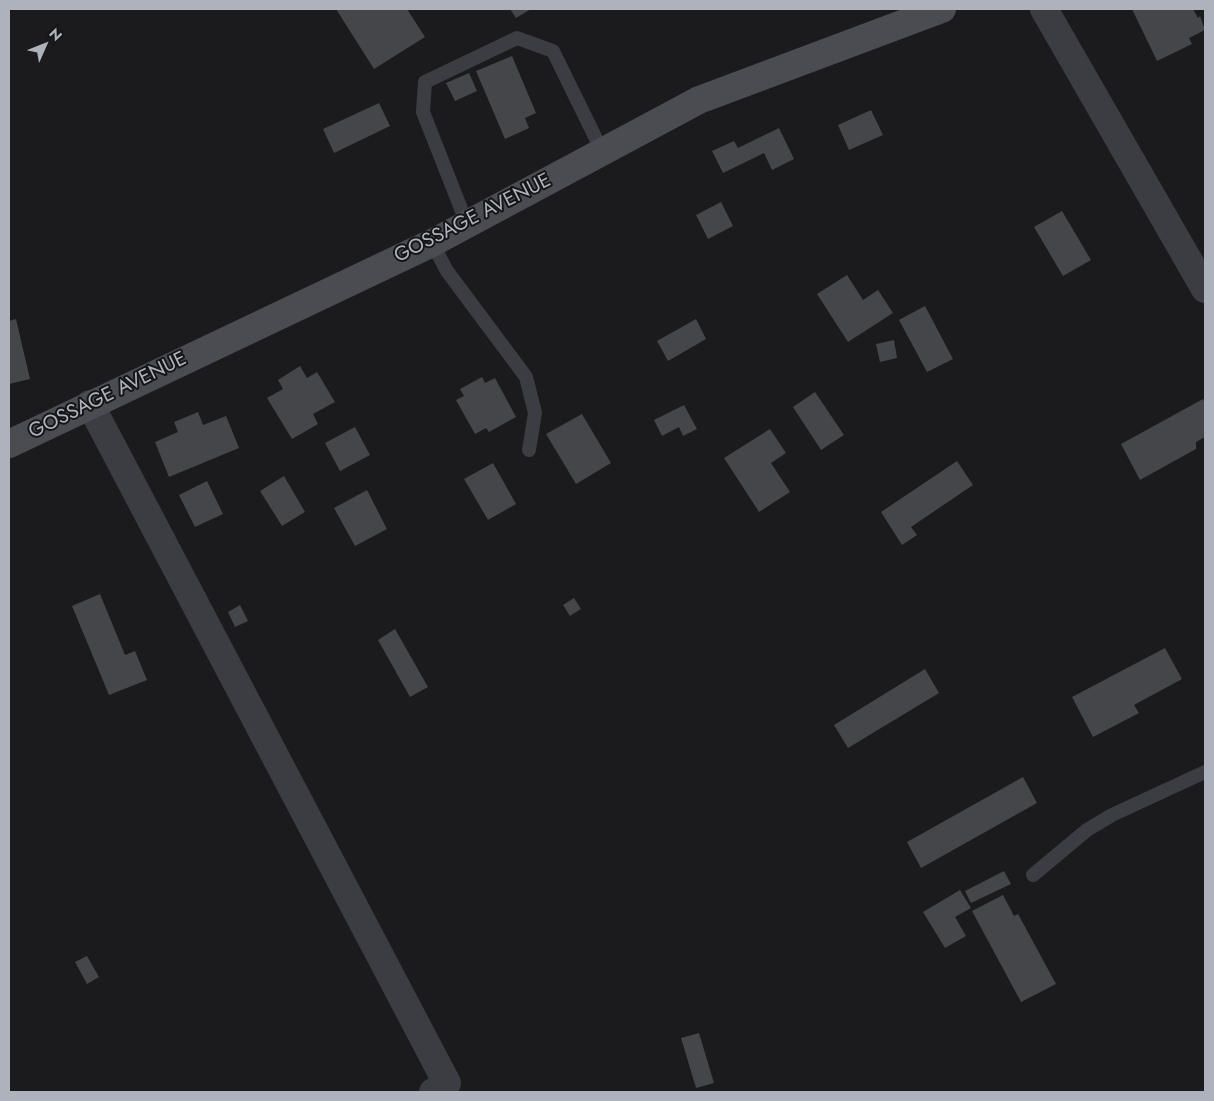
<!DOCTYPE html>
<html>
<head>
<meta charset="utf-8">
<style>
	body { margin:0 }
	#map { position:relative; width:1214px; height:1101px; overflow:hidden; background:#1b1b1d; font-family:Jost,sans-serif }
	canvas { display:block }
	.frame { position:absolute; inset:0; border:10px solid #aeb2bc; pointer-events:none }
	.north { position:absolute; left:20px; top:20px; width:50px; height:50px; -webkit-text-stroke:4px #161618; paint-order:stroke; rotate:46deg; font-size:14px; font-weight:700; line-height:20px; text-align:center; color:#aeb2bc }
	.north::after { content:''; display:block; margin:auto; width:18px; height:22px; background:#aeb2bc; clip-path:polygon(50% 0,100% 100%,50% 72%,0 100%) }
</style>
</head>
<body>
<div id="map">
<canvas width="1214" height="1101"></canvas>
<div class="frame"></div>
<div class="north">N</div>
</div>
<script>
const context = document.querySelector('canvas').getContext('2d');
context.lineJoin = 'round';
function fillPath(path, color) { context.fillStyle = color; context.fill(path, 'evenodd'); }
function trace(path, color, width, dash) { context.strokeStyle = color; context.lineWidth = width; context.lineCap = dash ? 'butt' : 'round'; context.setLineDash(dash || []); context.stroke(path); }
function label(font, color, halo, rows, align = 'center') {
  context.font = font + ' Jost,sans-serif'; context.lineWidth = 4; context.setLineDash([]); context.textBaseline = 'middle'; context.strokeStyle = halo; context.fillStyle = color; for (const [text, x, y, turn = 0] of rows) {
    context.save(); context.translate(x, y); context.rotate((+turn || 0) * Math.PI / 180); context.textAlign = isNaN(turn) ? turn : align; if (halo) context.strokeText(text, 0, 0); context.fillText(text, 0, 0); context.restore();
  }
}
const building = new Path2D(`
	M336,9H407L425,37L374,69Z
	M510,9H531L516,18Z
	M1132,9H1193L1198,18L1200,16L1205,30L1189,38L1192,44L1157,61Z
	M512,56L536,113L525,118L529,128L505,139L476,71Z
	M469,73L477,91L455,101L446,83Z
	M379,103L390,126L334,153L323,129Z
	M871,110L883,135L849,150L838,125Z
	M779,128L794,159L772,170L764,153L723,173L712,151L734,141L738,148Z
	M721,202L733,226L708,239L696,215Z
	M1062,211L1091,260L1063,276L1034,227Z
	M847,275L863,300L878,290L893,313L848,342L817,294Z
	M925,306L953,359L927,372L899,320Z
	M16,319L30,379L9,384V321Z
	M696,319L706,339L668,361L657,341Z
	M894,340L897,358L880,362L876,344Z
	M300,366L307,378L317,372L335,402L313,414L318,424L292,439L267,398L283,389L278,380Z
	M482,377L485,383L495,378L516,417L489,432L486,428L475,434L456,400L464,396L460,389Z
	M815,392L844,435L821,450L793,407Z
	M1203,399L1205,403V437L1196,442V449L1140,480L1121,444Z
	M684,405L697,429L683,436L679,427L662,436L654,420Z
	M198,412L203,425L226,416L239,448L169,477L155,442L178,432L174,422Z
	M582,414L611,463L576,484L546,434Z
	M355,427L370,455L340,471L325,443Z
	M770,429L786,453L771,463L790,492L759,512L724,458Z
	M957,461L973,485L911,527L917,535L902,545L881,512Z
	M493,463L516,504L488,520L464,479Z
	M284,476L305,512L282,526L260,491Z
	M207,481L223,514L195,527L179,495Z
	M367,490L387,529L355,546L334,508Z
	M100,594L125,655L135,651L147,680L109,695L72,606Z
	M574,598L581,609L570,616L563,605Z
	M240,605L248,621L235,627L228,612Z
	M395,629L428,687L410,697L378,640Z
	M1165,648L1182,679L1134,705L1139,713L1093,737L1072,697Z
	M925,669L939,693L848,748L834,725Z
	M1023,777L1037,803L921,868L907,842Z
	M1004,871L1011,884L971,903L965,891Z
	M960,890L971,908L955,917L966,936L945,948L923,912Z
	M1003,895L1014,916L1018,914L1056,984L1021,1002L972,911Z
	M87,956L99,977L87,984L75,962Z
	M699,1033L714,1083L696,1088L681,1038Z`);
const lane = new Path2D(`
	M467,224L423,112L425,82L517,38L553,51L602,151
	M432,243L447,271L526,377L535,413L529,450
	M1033,875L1087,830L1112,815L1205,772`);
const street = new Path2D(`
	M1044,9L1205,289
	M90,404L447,1083L433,1092`);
const secondary = new Path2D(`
	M9,444L432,243L699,100L942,9`);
const streetNames = [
	["GOSSAGE AVENUE",473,219,-27],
	["GOSSAGE AVENUE",108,396,-26]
];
fillPath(building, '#45464a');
trace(lane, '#3c3d42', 14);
trace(street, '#3c3d42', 28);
trace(secondary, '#4a4c52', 28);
label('20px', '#aeb2bc', '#161618', streetNames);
</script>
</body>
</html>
